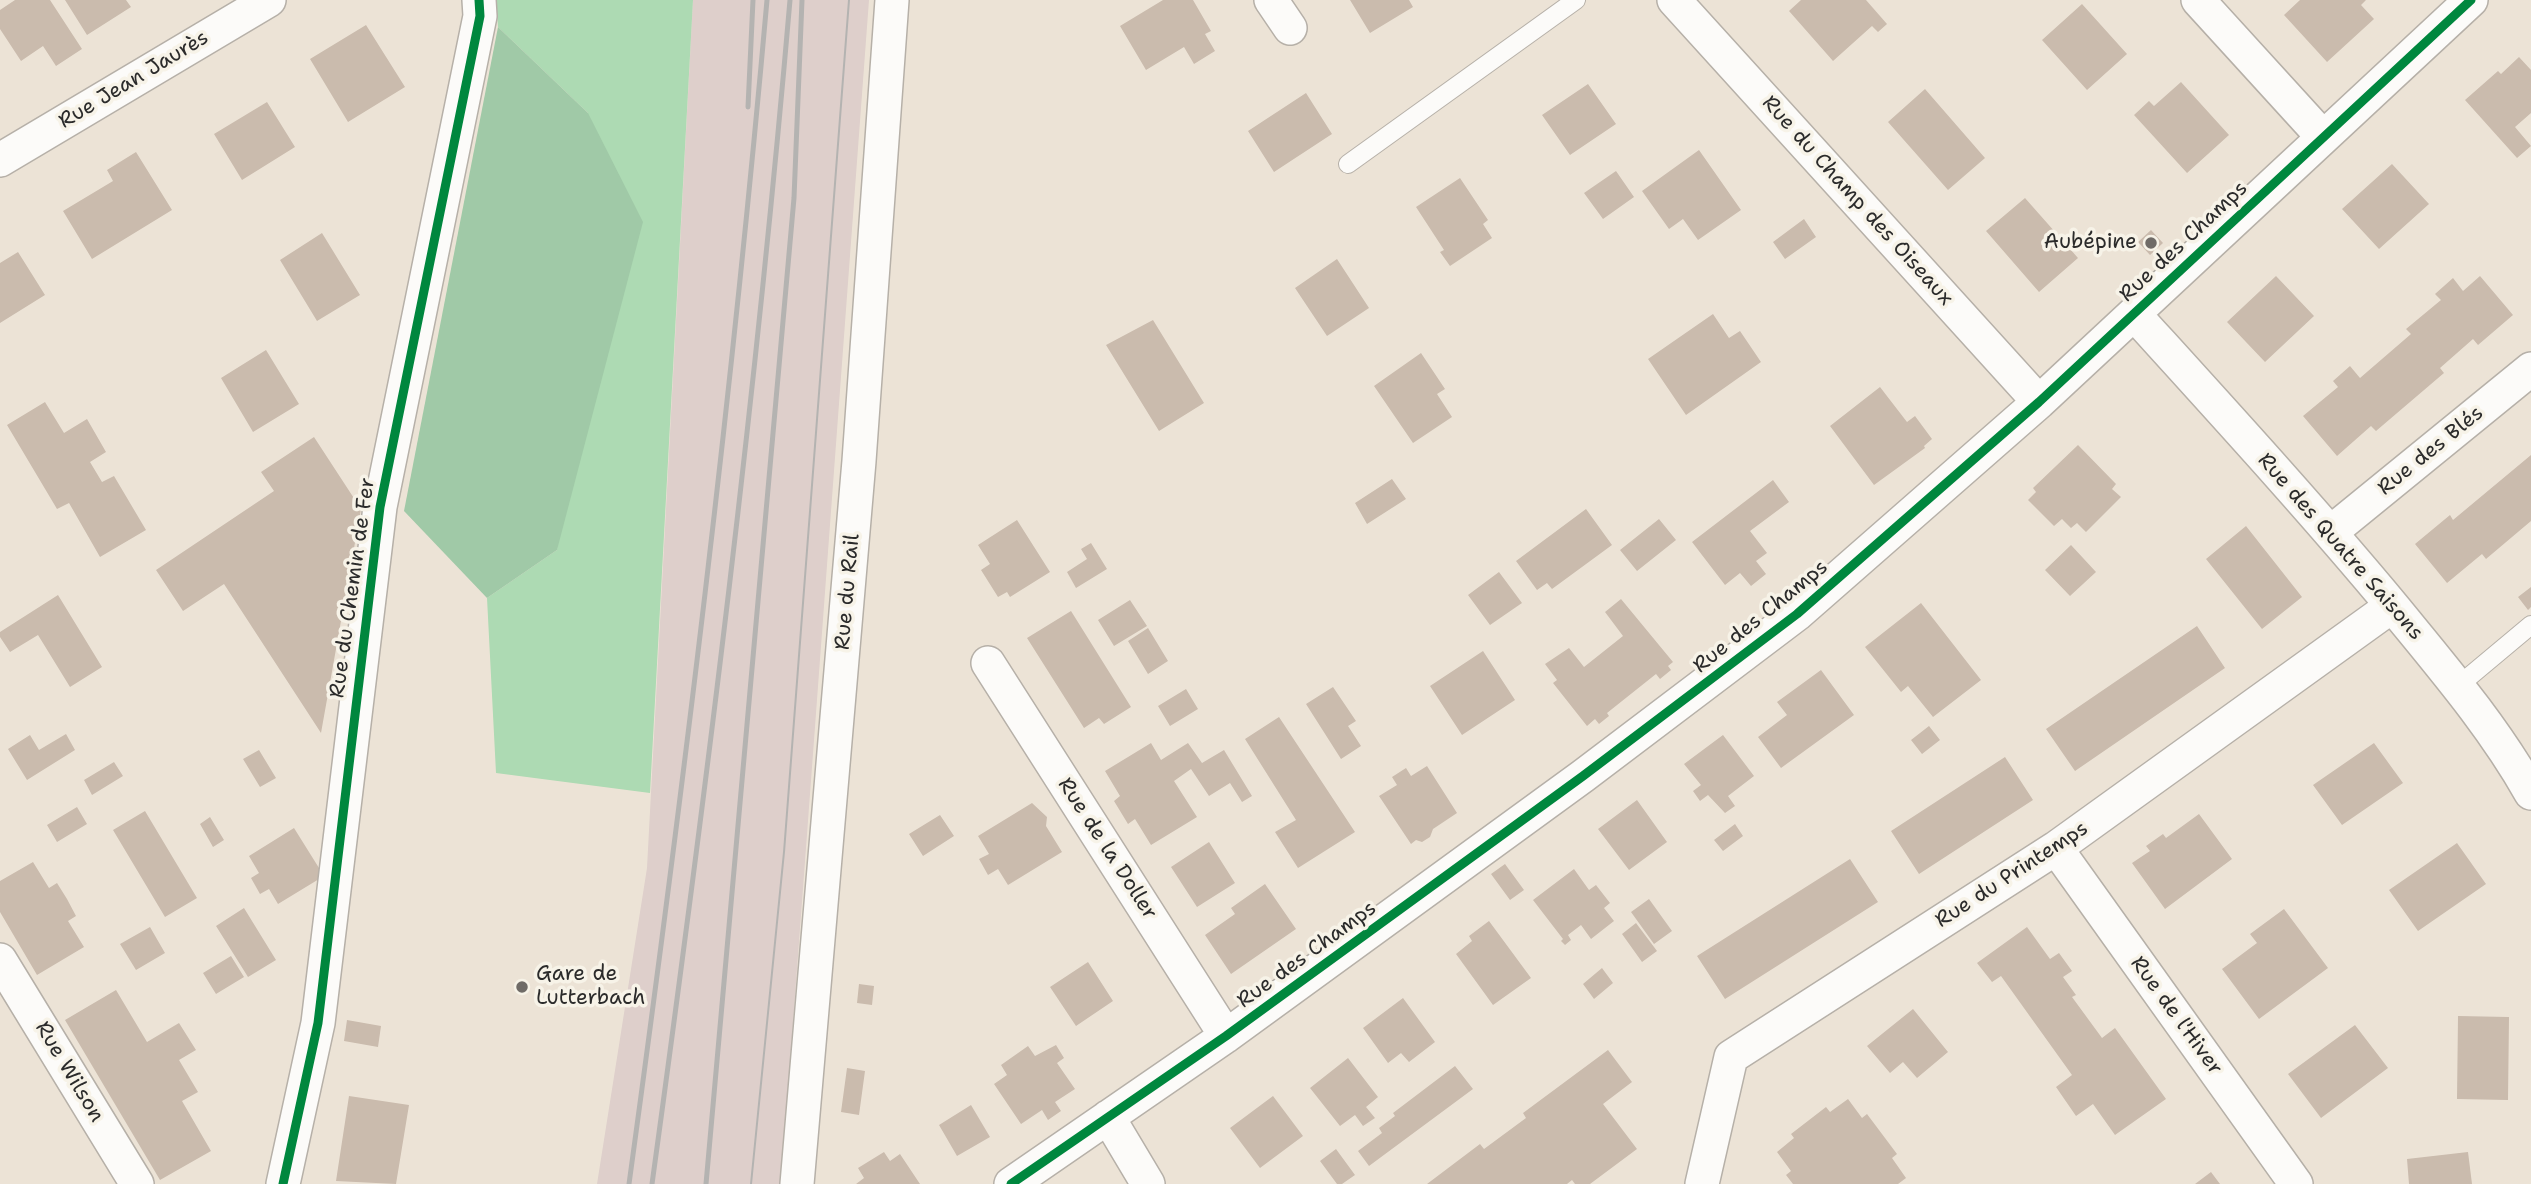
<!DOCTYPE html>
<html>
<head>
<meta charset="utf-8">
<style>
	body { margin:0 }
	canvas { display:block; background:#ece3d6 }
</style>
</head>
<body>
<canvas width="2531" height="1184"></canvas>
<script>
const context = document.querySelector('canvas').getContext('2d');
context.lineJoin = 'round';
function fillPath(path, color) { context.fillStyle = color; context.fill(path, 'evenodd'); }
function trace(path, color, width, dash) { context.strokeStyle = color; context.lineWidth = width; context.lineCap = dash ? 'butt' : 'round'; context.setLineDash(dash || []); context.stroke(path); }
function label(font, color, halo, rows, align = 'center') {
  context.font = font + ' "Shantell Sans",sans-serif'; context.lineWidth = 7; context.setLineDash([]); context.textBaseline = 'middle'; context.strokeStyle = halo; context.fillStyle = color; for (const [text, x, y, turn = 0] of rows) {
    context.save(); context.translate(x, y); context.rotate((+turn || 0) * Math.PI / 180); context.textAlign = isNaN(turn) ? turn : align; if (halo) context.strokeText(text, 0, 0); context.fillText(text, 0, 0); context.restore();
  }
}
const industrial = new Path2D(`
	M693,0H869L781,1184H597L647,868Z`);
const green = new Path2D(`
	M496,0H693L650,793L496,773L487,598L557,550L588,113L498,27Z`);
const forest = new Path2D(`
	M498,27L588,113L643,222L557,550L487,598L404,511Z`);
const building = new Path2D(`
	M15,0H50L82,49L56,66L43,46L21,61L0,29V10Z
	M65,0H126L131,7L87,35Z
	M1163,0H1193L1211,31L1205,34L1215,51L1194,64L1184,47L1146,70L1120,26Z
	M1350,0H1409L1413,7L1370,33Z
	M1801,0H1866L1887,24L1878,32L1872,26L1833,61L1789,11Z
	M2300,0H2366L2361,5L2374,19L2327,62L2284,15Z
	M2082,4L2127,54L2087,90L2042,40Z
	M366,25L405,87L348,122L310,59Z
	M2519,57L2531,70V113L2515,127L2531,146L2517,158L2465,100L2498,71L2501,74Z
	M2181,82L2229,135L2187,173L2134,115L2149,101L2154,106Z
	M1588,84L1616,124L1570,155L1542,115Z
	M1925,89L1985,158L1948,190L1888,122Z
	M1306,93L1332,134L1274,172L1248,131Z
	M267,102L295,147L242,180L214,134Z
	M1699,150L1741,210L1698,240L1683,219L1669,229L1642,191Z
	M136,152L172,210L92,259L63,211L113,181L107,170Z
	M2392,164L2429,204L2379,249L2342,209Z
	M1616,171L1634,197L1603,219L1584,193Z
	M1460,178L1488,220L1483,224L1492,238L1450,266L1440,252L1444,250L1416,207Z
	M2025,198L2078,258L2039,292L1986,231Z
	M1804,219L1816,237L1785,259L1773,242Z
	M2151,230L2163,243L2150,255L2138,242Z
	M322,233L360,295L317,321L280,260Z
	M18,252L45,295L0,323V263Z
	M1337,259L1369,308L1327,336L1295,288Z
	M2276,276L2314,316L2265,362L2227,322Z
	M2480,276L2513,315L2478,345L2473,339L2440,368L2444,373L2376,431L2371,426L2337,456L2303,416L2338,387L2333,381L2350,366L2360,378L2411,334L2406,329L2441,300L2435,294L2453,278L2463,291Z
	M1713,314L1729,338L1740,331L1761,362L1686,415L1648,359Z
	M1153,320L1204,403L1159,431L1106,345Z
	M266,350L299,404L253,432L221,378Z
	M1421,353L1445,389L1437,394L1452,417L1413,443L1374,386Z
	M1880,387L1907,422L1915,416L1932,439L1924,446L1925,448L1874,485L1830,426Z
	M45,402L64,433L87,419L106,452L90,462L102,482L114,476L146,530L100,557L69,503L57,509L7,425Z
	M314,437L361,509L321,733L224,584L183,611L156,570L274,491L261,472Z
	M2078,445L2116,484L2112,489L2121,497L2086,532L2077,523L2071,528L2062,519L2054,526L2028,500L2036,492L2033,488Z
	M2531,455V521L2486,559L2482,554L2447,583L2415,544L2450,515L2453,520Z
	M1392,479L1406,499L1367,524L1355,503Z
	M1773,480L1789,502L1750,531L1767,553L1756,561L1766,574L1751,586L1740,573L1725,585L1692,542Z
	M1586,509L1612,545L1552,589L1547,583L1537,590L1516,561Z
	M1659,519L1676,540L1637,571L1620,550Z
	M1017,520L1050,572L1010,597L1007,592L998,597L981,570L990,564L978,545Z
	M2246,526L2302,597L2262,629L2206,559Z
	M1091,543L1107,569L1076,588L1067,572L1087,559L1081,549Z
	M2071,545L2096,572L2070,596L2045,570Z
	M1499,572L1522,603L1490,625L1468,595Z
	M2531,587V607L2528,610L2518,597Z
	M58,595L102,667L70,687L38,635L10,652L0,637V632Z
	M1621,599L1673,662L1668,666L1671,670L1660,679L1656,674L1607,713L1609,716L1599,724L1595,719L1587,726L1553,683L1557,680L1545,664L1569,648L1584,667L1623,636L1605,612Z
	M1130,600L1147,626L1114,646L1098,620Z
	M1921,603L1981,680L1933,717L1908,686L1901,692L1865,647Z
	M1071,611L1131,707L1104,724L1099,718L1084,728L1027,638Z
	M2197,626L2225,668L2075,771L2046,729Z
	M1148,628L1168,661L1148,674L1128,641Z
	M1483,651L1515,700L1462,735L1430,686Z
	M1821,670L1854,715L1781,768L1758,737L1787,715L1777,702Z
	M1333,687L1356,721L1348,726L1361,746L1341,759L1306,704Z
	M1186,689L1198,709L1170,726L1158,706Z
	M1279,717L1355,832L1298,868L1275,832L1296,820L1245,739Z
	M1929,726L1940,740L1922,754L1911,740Z
	M66,734L75,750L27,780L8,749L30,735L39,750Z
	M1723,735L1754,776L1728,796L1735,806L1725,813L1708,795L1700,801L1693,791L1701,785L1684,764Z
	M1151,743L1161,760L1188,743L1202,763L1224,750L1252,796L1242,802L1230,783L1209,796L1191,769L1174,781L1197,817L1151,845L1135,819L1128,824L1114,801L1120,796L1105,771Z
	M2374,743L2403,783L2342,825L2313,785Z
	M259,750L276,778L260,787L243,759Z
	M2005,757L2033,800L1919,874L1891,831Z
	M114,762L123,776L92,795L84,780Z
	M1427,766L1457,813L1433,829L1430,837L1422,842L1416,840L1411,844L1379,796L1397,785L1392,777L1406,768L1411,776Z
	M1637,800L1667,842L1629,870L1598,829Z
	M1032,803L1047,817L1046,826L1062,852L1008,885L998,869L988,875L979,859L989,854L978,836Z
	M77,807L87,824L57,842L47,825Z
	M145,811L197,898L165,917L113,830Z
	M2199,814L2232,859L2165,909L2132,863L2150,851L2146,846L2163,834L2166,838Z
	M940,815L954,836L923,856L909,834Z
	M210,817L224,840L213,847L200,824Z
	M1735,824L1743,836L1723,851L1714,840Z
	M294,828L324,876L278,904L269,889L260,894L251,878L259,873L249,856Z
	M1209,842L1235,883L1197,907L1171,867Z
	M2457,843L2486,884L2418,931L2389,890Z
	M1850,859L1878,902L1725,999L1697,956Z
	M33,862L49,888L57,883L67,899L76,916L68,921L84,947L37,975L0,912V881Z
	M1505,864L1524,890L1510,900L1491,874Z
	M1574,869L1589,890L1596,885L1610,903L1604,908L1614,921L1591,939L1581,925L1568,935L1571,940L1565,945L1561,941L1563,939L1533,900Z
	M1265,884L1296,929L1231,974L1205,935L1235,914L1231,908Z
	M1649,899L1672,931L1654,944L1631,912Z
	M244,908L276,960L248,977L216,926Z
	M2284,909L2328,968L2259,1019L2222,969L2257,943L2250,934Z
	M1489,921L1531,978L1493,1005L1456,954L1472,941L1469,936Z
	M1636,923L1657,951L1642,962L1622,934Z
	M150,927L165,953L136,970L120,944Z
	M2027,927L2050,959L2059,953L2072,971L2063,977L2076,995L2072,997L2102,1038L2115,1028L2166,1099L2115,1135L2093,1104L2076,1116L2056,1087L2072,1075L2001,976L1992,982L1977,963Z
	M231,956L244,977L216,994L203,973Z
	M1088,962L1113,1001L1076,1026L1050,987Z
	M1602,968L1613,983L1594,999L1583,984Z
	M859,984L874,986L872,1005L857,1003Z
	M116,990L147,1042L179,1023L196,1050L179,1060L198,1092L182,1101L211,1151L160,1180L65,1020Z
	M1403,998L1435,1042L1409,1062L1401,1053L1388,1063L1363,1028Z
	M1913,1009L1948,1052L1917,1078L1903,1062L1890,1073L1867,1046Z
	M2458,1016L2509,1017L2508,1100L2457,1099Z
	M347,1020L381,1026L378,1047L344,1041Z
	M2355,1025L2388,1068L2321,1118L2288,1074Z
	M1056,1045L1064,1058L1057,1063L1075,1089L1055,1102L1061,1111L1048,1120L1042,1110L1021,1124L994,1084L1007,1075L1001,1065L1028,1046L1035,1056Z
	M1608,1050L1632,1082L1603,1104L1637,1149L1590,1184H1575L1572,1180L1567,1184H1427L1480,1144L1484,1149L1526,1118L1523,1113Z
	M1348,1058L1378,1097L1366,1107L1375,1118L1363,1126L1355,1115L1340,1126L1310,1088Z
	M1455,1066L1473,1089L1369,1166L1358,1151L1382,1133L1379,1128L1395,1116L1393,1113Z
	M847,1068L865,1071L859,1115L841,1112Z
	M349,1096L409,1105L396,1184L336,1181Z
	M1273,1096L1303,1136L1260,1168L1230,1128Z
	M1848,1099L1862,1118L1867,1114L1897,1154L1892,1158L1906,1178L1898,1184H1793L1786,1175L1791,1171L1777,1152L1794,1138L1791,1134L1826,1107L1830,1112Z
	M971,1105L990,1137L957,1156L939,1125Z
	M1336,1149L1355,1175L1342,1184H1337L1320,1161Z
	M884,1152L890,1161L900,1154L920,1184H856L864,1178L858,1168Z
	M2468,1152L2472,1184H2409L2407,1159Z
	M2211,1172L2220,1184H2195Z`);
const lane = new Path2D(`
	M1348,164L1576,0
	M2458,686L2531,625`);
const street = new Path2D(`
	M1271,0L1290,28
	M1674,0L2039,402
	M2198,0L2322,136
	M0,160L269,0
	M2134,314C2222,411 2311,508 2395,609C2444,669 2493,726 2531,793
	M2331,532L2531,369
	M988,663L1226,1036
	M2056,848L2296,1184
	M0,960L137,1184
	M1108,1117L1148,1184
	M283,1184L318,1023L380,507L480,16L479,0
	M797,1184L859,461L892,0
	M1011,1184L1226,1036L1583,776L1797,614L2039,402L2471,0
	M1702,1184L1731,1057L2056,848L2392,606`);
const tram = new Path2D(`
	M751,1184L784,852L849,0`);
const rail = new Path2D(`
	M748,107L753,0
	M629,1184C683,790 732,396 767,0
	M652,1184C706,791 756,396 790,0
	M706,1184L794,198L802,0`);
const cycleway = new Path2D(`
	M283,1184L318,1023L380,507L480,16L479,0
	M1011,1184L1226,1036L1583,776L1797,614L2039,402L2471,0`);
const markers = [
	[2151,243,7,"#6f6b67"],
	[522,987,7,"#6f6b67"]
];
const streetNames = [
	["Rue Jean Jaurès",134,80,-31],
	["Rue du Champ des Oiseaux",1857,201,48],
	["Rue des Champs",2184,242,-43],
	["Rue des Blés",2431,451,-39],
	["Rue des Quatre Saisons",2340,547,49],
	["Rue du Chemin de Fer",353,588,-82],
	["Rue du Rail",848,592,-85],
	["Rue des Champs",1761,617,-39],
	["Rue de la Doller",1107,849,57],
	["Rue du Printemps",2012,875,-33],
	["Rue des Champs",1307,955,-36],
	["Rue de l'Hiver",2176,1016,54],
	["Rue Wilson",69,1072,59]
];
const poiNames = [
	["Aubépine",2137,243],
	["Gare de",536,975,"left"],
	["Lutterbach",536,999,"left"]
];
fillPath(industrial, '#decfcb');
fillPath(green, '#addab3');
fillPath(forest, '#a0c9a7');
fillPath(building, '#cabbad');
trace(lane, '#b6b0a8', 20);
trace(street, '#b6b0a8', 36);
trace(lane, '#fcfbf9', 18);
trace(street, '#fcfbf9', 33);
trace(tram, '#b4b3b1', 2);
trace(rail, '#b4b3b1', 5);
trace(cycleway, '#00873e', 9);
for (const [x, y, r, color] of markers) { const dot = new Path2D(); dot.arc(x, y, r, 0, 2 * Math.PI); context.fillStyle = color; context.fill(dot); trace(dot, '#f7f3e8', 2.5); }
label('21px', '#2b2b2b', '#f7f3e8', streetNames);
label('21px', '#2b2b2b', '#f7f3e8', poiNames, 'right');
</script>
</body>
</html>
